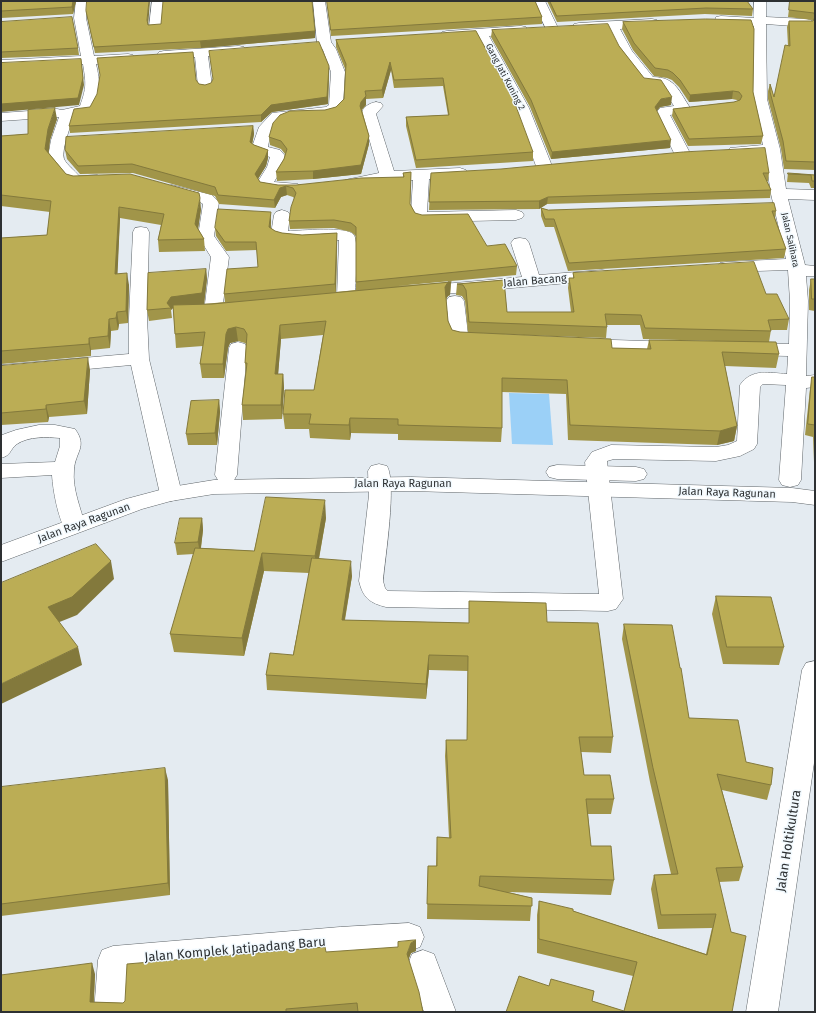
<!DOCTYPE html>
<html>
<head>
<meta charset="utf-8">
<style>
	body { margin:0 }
	#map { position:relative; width:816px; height:1013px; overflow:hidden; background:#e4ebf1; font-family:"Fira Sans",sans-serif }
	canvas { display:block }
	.frame { position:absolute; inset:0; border:2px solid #2d3032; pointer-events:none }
</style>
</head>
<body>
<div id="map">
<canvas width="816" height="1013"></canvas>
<div class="frame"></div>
</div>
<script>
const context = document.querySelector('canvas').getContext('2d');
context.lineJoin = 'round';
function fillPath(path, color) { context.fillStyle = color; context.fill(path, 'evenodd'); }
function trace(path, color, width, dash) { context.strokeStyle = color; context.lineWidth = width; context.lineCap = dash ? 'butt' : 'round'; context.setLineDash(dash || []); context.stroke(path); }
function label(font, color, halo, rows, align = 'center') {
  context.font = font + ' "Fira Sans",sans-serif'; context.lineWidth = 3; context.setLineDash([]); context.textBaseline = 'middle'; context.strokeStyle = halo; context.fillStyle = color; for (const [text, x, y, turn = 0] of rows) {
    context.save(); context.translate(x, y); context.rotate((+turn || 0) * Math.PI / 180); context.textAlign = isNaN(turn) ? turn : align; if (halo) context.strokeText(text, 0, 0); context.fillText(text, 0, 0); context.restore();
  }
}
const green = new Path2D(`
	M509,393L549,394L553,445L512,444Z`);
const minor = new Path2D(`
	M76,1H88L86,18L94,56L128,54L133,55L135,58L133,61L128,62L96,64C100,81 102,97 91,112L74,115C71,125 61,150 64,159C67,165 75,171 79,176L97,175L103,177L105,180L103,183L75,186L69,184L50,162L48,157L51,140L59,117L1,121V113L57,109L62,110L80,106C87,87 86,83 83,64L1,68V60L81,56L74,18Z
	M152,1H164L161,27L160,30H150L149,27Z
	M313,1H325L331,42L336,49L345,72L343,107C329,127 284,107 273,129C270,134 269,141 268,147L280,150L286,157L283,167L274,182L298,184L300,187L298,190L292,192L260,189L257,183L267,167L270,157L256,153L252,147L259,127L272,113L326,107L329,105L331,72L323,50L317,43Z
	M533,1H545L558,28L557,31H547Z
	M754,1H766V17L806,19L811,20L812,23L811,26L806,27L766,24L767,99L780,149L786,189L815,190V200L788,199L805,265L815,266V276H806L808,301L806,376L815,375V387L806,388L801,480L798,485L790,487L782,485L779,480L786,385L763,384L760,387L757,444L754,449L740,456L716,461L614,459L607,461L623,599L616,609L608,611L386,607C370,603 363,598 359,581L369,495L368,471L371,466L379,464L387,466C397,483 385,558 383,581L385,588L388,591L599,594L585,462L592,452L611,445L716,447L728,445L737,441L740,385C752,368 769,373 787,374L788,356L748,355L741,353L738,349L741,345L748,343L789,344L790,301L788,270L726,272L720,271L717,267L720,263L726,262L786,259L771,194L765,154L735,156L730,154L727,151L730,148L763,145L753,99L754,26L721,24L716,23L715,20L716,17L721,16L754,18Z
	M652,19L657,20L658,23L657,26L620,29L632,51L653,77C676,77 679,92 691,109L689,112L670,115L690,153L687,156L682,158L677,156L674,153L655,114L660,108L674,106L661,86L644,84L619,52L608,29L579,31L574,30L573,27L574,24L579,23Z
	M521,26L526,27L527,30L526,33L489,36L529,108L552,166L549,169L544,171L539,169L536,166L515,108L477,37L447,39L442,38L440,35L442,32L447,31Z
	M239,46L244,47L246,50L244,53L208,56L212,86L210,89L205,90L200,89L198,86L195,57L164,59L159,58L157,55L159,52L164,51Z
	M376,102L381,103L383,106L376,114L394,171L460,168L466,170L468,173L466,176L429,179L427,212L516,210L522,212L524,215L522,218L516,220L422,222L416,221L411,212L413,180L388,181L351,188L345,186L343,183L345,180L379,173L362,114C362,107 370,103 376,102Z
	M172,185L212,195L219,202L214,236L229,257L222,311L219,315L213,316L207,315L204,311L211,257L198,236L203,204L200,202L166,193L164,190L166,187Z
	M282,210L288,212L290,215L288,231C300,231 348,226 354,235C359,244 355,285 355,297L352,301L346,302L340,301L337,297L339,240C324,240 279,246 271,234L274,215L276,212Z
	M141,227L147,228L149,232L147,318L149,359L182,494L179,499L171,501L163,499L160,494L131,365L1,377V365L129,354V318L133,232L135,228Z
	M520,238L526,239L529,243L539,275L602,270L608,271L611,275L608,279L602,280L421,296L415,295L412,291L415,287L421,286L522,277L511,243L514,239Z
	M455,296L461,297L464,301L468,334L489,337L491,341L489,345C477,348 457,348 450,337L446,301L449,297Z
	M582,339L677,342L684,344L686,348L684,352L677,354L582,351L575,349L573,345L575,341Z
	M238,342L245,344L247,348L237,475L234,480L226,482L218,480L215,475L229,348L231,344Z
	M39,425H55L75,429C88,447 75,452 74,470C72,489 81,508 85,526L82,531L74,533L66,531C58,518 53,491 52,475L1,478V464L55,462L60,446V438C47,437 29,436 17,444C9,450 12,455 1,458L2,435L16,430Z
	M815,661V756L778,1012H746L802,670L806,663Z
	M409,923L420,927L424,937L420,947L409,951L340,955L128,973L126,1012H94L98,960L102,950L113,946L340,927Z
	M423,950L434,954L456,1012H424L408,964L412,954Z`);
const major = new Path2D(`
	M557,465L636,467L644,469L647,474L644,479L636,481L557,479L549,477L546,472L549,467Z
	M411,477L792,488L815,491V505L792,502L411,491L214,494L171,501L142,509L1,562V545L126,499L171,487L214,480Z`);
const wall = new Path2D(`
	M1,1H76L73,14L1,18Z
	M327,1H535L542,17V24L331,36Z
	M547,1H747L753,9L752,16L705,14L557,22Z
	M790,1H815V170L784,169L781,149L768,99V91L770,84L774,97L788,46L787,27L789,21H813L812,20L788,17Z
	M86,11L148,24V25L315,31V38L201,48L95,53Z
	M1,22L78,48L79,55L1,58Z
	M623,22L753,92L763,136L761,144L688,146L672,116L673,109L734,102L738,101L737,100L732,99L689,102L679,87L672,80L667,78L654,76L633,50L622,29Z
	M492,30L619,46L644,78L671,105L660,107L656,111L670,148L551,159L530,107L491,37Z
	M476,31L533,152V161L416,168L406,126V117L448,115L443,86L394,88L391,70L383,98L366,99V105L362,110L369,136V144L361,174L313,179L277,181L276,172L284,159L285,154L281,149L270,145L269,137L325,110L336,107L344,99L346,71L336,47V40Z
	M329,72L328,104L272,112L261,122L70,133L69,126L90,107L196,80L199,84L205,85Z
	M57,119L50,140L48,152L66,174L201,209L198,229L204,239L205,251L159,252L158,240L161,225L120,218L117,274L129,285L128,323L119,324L118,330L111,331L110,348L91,350V356L1,364V238L47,235L50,212L1,206V136L28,134Z
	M253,126L254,134L252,144L254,145L268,150V158L266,166L258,179L260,182L278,185H296L403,177V173L411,172L410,204L415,213L487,246L517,266L516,275L397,286L451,282L450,295L448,296L446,299L448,321L452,330L460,332L612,348L647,349L649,340L752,342L643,339L640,325H607V327L606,338L468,333L465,301L462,296L456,295L457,284L504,280L507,312H571L568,288L569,278H573V273L766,294L789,319L787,330H771L769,342L779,354L776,368L725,366L737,426L734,441L717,445L568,440L566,394L502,392V428L501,442L398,440V434L351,433L350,440L310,438L309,429H285L283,414L314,390L323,335L281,339L278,374H283L284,388L282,419L243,420L242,405L246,373L245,363L246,344L245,343L238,341L230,343L228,348L224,378H202L200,364L203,346L176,348L175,334L173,308L171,310L172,318L149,321L147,310L206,269L207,279L204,304L225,302L224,294L258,267L257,250L226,251L216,236L215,228L271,220V228L275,231L282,233L302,235L337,233V242L336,292L356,290V236L351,232L334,228L290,229L289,221L294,198L293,197L287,195L281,197L275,208L219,204L215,196L133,173L80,174L67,159L65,150Z
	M431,173H769L768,181H767L771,190L770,198L547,204L539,209L429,210Z
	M788,173L815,175V188H811L809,183L787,182Z
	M541,208L548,210L776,211L775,218L786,249L784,258L568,271L554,227H545L541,216Z
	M811,279H815V311L809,310V290Z
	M1,366L90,370L87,414L49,417L48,422L1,425Z
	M812,377H815V462H814L813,437L805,435L810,389Z
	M219,400L220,412L217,445H188L186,434Z
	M202,518L203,530L201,548L254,551L326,518L319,559L352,576L345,620L469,623V601L547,622L613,737L611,753L581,752L584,775L614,799L611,814H588L591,846L614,880L611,895L508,892L532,898L530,921L427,919L428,866H436L437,837L449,838L445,756L446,740H467L468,671L429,670L426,699L267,690L266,675L293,655L309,573L264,571L244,656L174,652L170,634L194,554L177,555L175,543Z
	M716,596L784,647L779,665L723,664L712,614Z
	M624,624L689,718L746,762L771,785L767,800L722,790L743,867L739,881L719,882L732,1012H506L549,986L594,991L592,1001L624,1011L633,976L537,953V915L539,901L573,911L706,954L712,928L658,929L651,889L654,875L671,874L650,782L622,639Z
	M168,780L170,895L1,916V787Z
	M416,951L411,953L408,959L423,1012H1L95,974L94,1002L123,1003L326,952Z`);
const shadedWall = new Path2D(`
	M73,1H76L73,14L72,7Z
	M149,1H150L148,27L147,20Z
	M315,31V38L201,48L200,41Z
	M81,59L84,85L79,105L1,112V104Z
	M390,62L391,70L383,98L382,90Z
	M329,66V72L328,104L272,112L261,122V115L271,105Z
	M733,91L732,99L689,102L690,95Z
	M366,96V105L361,110L360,106L361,102Z
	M672,97L671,105L660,107L654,115L655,107L661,99Z
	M55,108L57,119L50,140L48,160L45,149L48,129Z
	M253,126L254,134L251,150L250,142Z
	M369,136V144L361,174L313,179V171Z
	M671,140L670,148L551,159L552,152Z
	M268,150V158L266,166L256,182L255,174Z
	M286,186L287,195L281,197L275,208L274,200L280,188Z
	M548,197L547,204L539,209V201Z
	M200,198L201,209L197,236L195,224Z
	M119,207L120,218L117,286L115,274Z
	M271,212V220L270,235L269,227Z
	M337,233V242L336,293L335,284Z
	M206,269L207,279L204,304L173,308L171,310V308L167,303L171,297Z
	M127,273L129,285L128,323L126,311Z
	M448,282H451L450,295L448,296L445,301V287Z
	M117,312L119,324L118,330L116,318Z
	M109,319L111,331L110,348L108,336Z
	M280,325L281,339L277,388L275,374Z
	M236,327L238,341L230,343L228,348L224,378L223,364L226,334L228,329Z
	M89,338L91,350V356L89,344Z
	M88,358L90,370L87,414L84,401Z
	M283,374L284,388L282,419L281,405Z
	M219,400L220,412L217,445L215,433Z
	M46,405L49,417L48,422L46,409Z
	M350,418L351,433L350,440L349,425Z
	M737,426L734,441L717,445L720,431Z
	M325,500L326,518L316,574L315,556Z
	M202,518L203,530L200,554L198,542Z
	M262,553L264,571L244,656L242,638Z
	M111,561L114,579L77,615L52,625L48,607Z
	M351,561L352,576L342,635V620Z
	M78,647L82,665L1,704V684Z
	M429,655V670L426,699V684Z
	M165,768L168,780L170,895L168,883Z
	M416,940V951L411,953L407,964V954L411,943Z
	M92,963L95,974L93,1012L90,1002Z`);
const building = new Path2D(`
	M1,1H73L72,7L1,11Z
	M87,1H149L147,20L148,25L161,24L163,1H312L315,31L200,41L94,47L86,11Z
	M327,1H535L542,17L331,30Z
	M550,1H747L753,9L706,8L557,16Z
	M790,1H815V162L786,161L783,141L770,92V84L774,97L785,45L790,46L789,21H813L815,17L814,13L789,10Z
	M72,17L78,48L1,52V22Z
	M706,19L751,20L754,29L753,92L763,136L689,139L673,109L734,102L740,100L742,96L739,92L733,91L690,95L680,80L673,73L668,70L655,68L634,43L623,22Z
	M608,24L619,46L644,78L661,80L672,97L661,99L655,107L671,140L552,152L531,100L492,30Z
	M476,31L514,101L533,152L416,160L406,117L449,115L443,78L394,80L390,62L382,90L365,91L366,96L361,102L360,106L369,136L361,165L313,171L276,172L284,159L287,149L281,141L269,137L273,123L280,115L290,111L325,110L336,107L344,99L346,64L336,40Z
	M319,42L329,66L327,97L271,105L261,115L69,126L74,109L90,107L97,94L100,75L97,58L193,52L196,80L199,84L205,85L211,83L213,79L209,51Z
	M81,59L83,78L78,98L1,104V63Z
	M55,108L48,129L45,149L66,174L73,176L130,174L199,193L200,198L195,224L204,239L158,240L164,214L119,207L115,274L127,273L126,311L117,312L116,318L109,319L108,336L89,338V344L1,351V238L47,235L51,201L1,195V136L28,134V110Z
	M253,126L250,142L254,145L268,150L265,158L255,174L260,182L278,185H296L361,178L404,177L403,173L411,172L410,204L415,213L422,215L468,214L487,246L505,244L517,266L356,282V227L351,223L334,220L289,221L291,207L296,193L293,188L286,186L280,188L274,200L218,195L215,187L132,164L78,166L65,150L66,137Z
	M765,148L769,173H763L771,190L548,197L539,201L429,202L431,173L501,169L683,152Z
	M788,173L815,175V181H812L811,175L788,174Z
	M774,203L776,211H772L786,249L569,263L554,219H545L541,208L548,210Z
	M218,209L271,212L269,227L275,231L282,233L302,235L337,233L335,284L224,294L227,269L258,267L256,242H225L215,228Z
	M754,262L766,294H777L789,319L768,320L771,331L645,328L641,315L605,314L607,327L469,322L466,290L463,285L457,284L504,280L507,312H574L569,278H574L573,273Z
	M206,269L202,293L171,297L167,303L171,308L147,310L148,273Z
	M811,279H815V299H812Z
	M448,282L445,287L448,321L452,330L460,332L611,339L612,348L651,349L649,340L776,342L779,354L722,352L737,426L720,431L570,425L567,380L502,378V428L398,425V419L350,418L349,425L309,424L311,414H283L285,390H314L326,321L280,325L275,374H283L281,405H242L247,363H245L247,334L244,329L236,327L228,329L226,334L223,364H200L205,332L175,334L173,305L212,304L451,282Z
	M88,358L84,401L46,405V409L1,413V366Z
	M812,377H815V425L808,424Z
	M219,400L215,433L186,434L191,401Z
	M266,497L325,500L315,556L262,553L242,638L170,634L195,548L254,551Z
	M180,518H202L198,542L175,543Z
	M96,544L111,561L72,597L48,607L78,647L1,684V583Z
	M312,558L351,561L342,620L469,623V601L546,603L547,622L598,623L613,737H579L584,775H610L614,799H586L591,846H611L614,880L480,876L479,886L532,898V906L427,904L428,866H437V837L451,838L446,740H467L468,656L429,655L426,684L266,675L270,653L293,655Z
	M716,596L771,597L784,647H727Z
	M624,624L672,625L680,668H681L689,718L738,720L746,762L773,768L771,785L717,774L743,867L716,868L731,932L746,936L732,1012H506L519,976L549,986L551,979L594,991L592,1001L624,1011L637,962L539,939V901L573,909V911L707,955L716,914L661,915L654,875L678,874L653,768Z
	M165,768L168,883L1,904V787Z
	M414,940H416L411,943L407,954L419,992L423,1012H358L357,1003L286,1009V1012H1V975L92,963L90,1002L123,1003L125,1001L127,964L325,947L326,952L398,947V942Z`);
const farStreetnames = [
	["Gang Jati Kuning 2",505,77,62],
	["Jalan Salihara",790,240,78]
];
const streetNames = [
	["Jalan Bacang",535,281,-5],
	["Jalan Raya Ragunan",403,484],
	["Jalan Raya Ragunan",727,493,2],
	["Jalan Raya Ragunan",84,523,-20]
];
const nearStreetnames = [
	["Jalan Holtikultura",789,841,-81],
	["Jalan Komplek Jatipadang Baru",235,950,-5]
];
fillPath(green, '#9bd0f7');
trace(minor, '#60666a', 1);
trace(major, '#60666a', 1);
fillPath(minor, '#fff');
fillPath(major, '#fff');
fillPath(wall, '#a19549');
fillPath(shadedWall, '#83793c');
fillPath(building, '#bbad55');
trace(building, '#83793c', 1);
label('9px', '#2d3032', '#f1f9fe', farStreetnames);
label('11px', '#2d3032', '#f1f9fe', streetNames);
label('13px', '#2d3032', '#f1f9fe', nearStreetnames);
</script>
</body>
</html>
